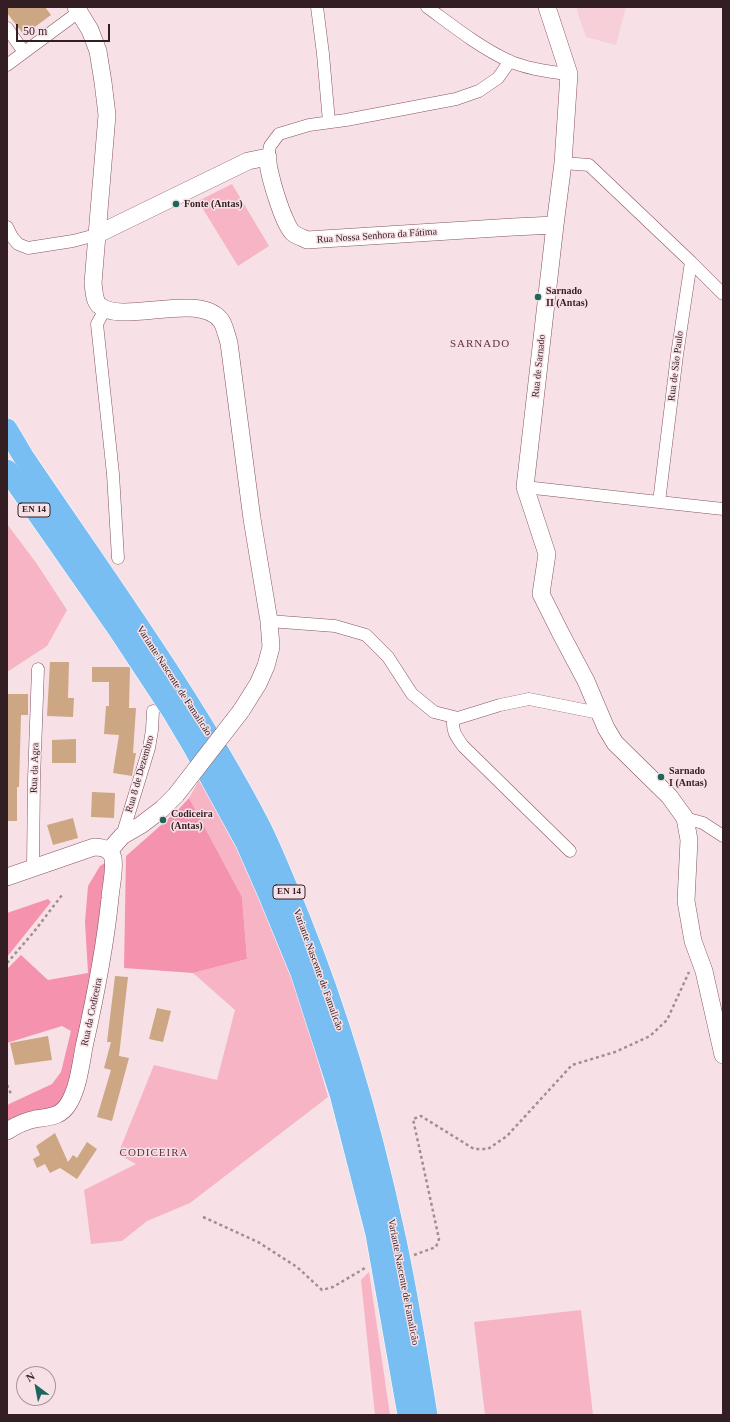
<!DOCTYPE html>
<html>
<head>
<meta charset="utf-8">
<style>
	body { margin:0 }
	#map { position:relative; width:730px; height:1422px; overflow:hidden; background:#f8e1e6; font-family:Georgia,serif }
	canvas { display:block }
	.frame { position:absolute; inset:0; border:8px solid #321e23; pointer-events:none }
	.north { position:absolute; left:16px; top:1366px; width:40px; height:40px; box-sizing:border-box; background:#f8e1e6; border:1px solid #a99398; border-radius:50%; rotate:328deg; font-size:11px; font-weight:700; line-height:16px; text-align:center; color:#321e23 }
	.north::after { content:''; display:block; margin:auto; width:14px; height:18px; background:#1d665c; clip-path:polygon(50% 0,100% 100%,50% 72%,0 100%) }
	.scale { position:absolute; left:16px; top:24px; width:94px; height:18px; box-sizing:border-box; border:2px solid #321e23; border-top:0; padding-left:5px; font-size:12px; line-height:14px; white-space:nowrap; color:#321e23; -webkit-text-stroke:3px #f8e1e6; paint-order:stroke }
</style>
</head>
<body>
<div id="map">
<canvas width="730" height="1422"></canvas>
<div class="frame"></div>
<div class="north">N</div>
<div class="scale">50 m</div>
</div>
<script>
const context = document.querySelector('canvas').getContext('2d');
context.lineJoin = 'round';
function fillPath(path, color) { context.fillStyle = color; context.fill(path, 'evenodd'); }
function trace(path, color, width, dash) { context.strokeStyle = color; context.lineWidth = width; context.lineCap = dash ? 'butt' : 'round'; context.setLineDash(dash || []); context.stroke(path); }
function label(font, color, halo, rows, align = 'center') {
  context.font = font + ' Georgia,serif'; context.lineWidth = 3; context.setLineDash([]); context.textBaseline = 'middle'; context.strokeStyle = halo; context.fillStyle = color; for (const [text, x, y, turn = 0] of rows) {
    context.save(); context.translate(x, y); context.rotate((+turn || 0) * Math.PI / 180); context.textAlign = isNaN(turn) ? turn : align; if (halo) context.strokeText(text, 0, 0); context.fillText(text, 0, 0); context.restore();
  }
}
const built = new Path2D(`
	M577,7H626L616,45L586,37L577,11Z`);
const green = new Path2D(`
	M232,184L269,246L238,266L198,201Z
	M7,524L37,564L67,610L47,646L7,672Z
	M201,777L222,813L280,944L309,1030L328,1097L190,1203L147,1221L122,1241L91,1244L84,1190L136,1164L118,1154L154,1065L217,1080L235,1010L193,973L247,959L242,897L189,798Z
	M369,1272L390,1415H375L361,1280Z
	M581,1310L593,1415H485L474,1322Z`);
const forest = new Path2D(`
	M189,798L242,897L247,959L193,973L124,968L126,856L177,811Z
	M105,863L107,867C101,918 92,967 83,1017C79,1036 71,1088 59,1102C47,1115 24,1119 7,1124V1106L9,1104L52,1084L61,1072L71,1031L62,1026L7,1043V969L21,955L48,980L88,973L85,922L88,886L100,866Z
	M48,899L51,902L7,957V913Z`);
const building = new Path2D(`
	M7,7H45L51,15L24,35L7,13Z
	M50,662H69L68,698H74L73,717L47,716Z
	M92,667H129L130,668L129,708H136L133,753H136L132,776L113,773L119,735L104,734L106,706H109V682H92Z
	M7,694H28V715H21L19,787H17V821H7Z
	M76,739V763H52V740Z
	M92,792L115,793L114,818L91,817Z
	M73,818L78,838L53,845L47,825Z
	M115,976L128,977L119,1056L129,1058L112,1121L97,1117L111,1070L104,1068L111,1042H107Z
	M157,1008L171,1011L163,1042L149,1039Z
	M48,1036L52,1060L15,1065L10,1043Z
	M55,1133L68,1162L73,1155L77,1158L87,1142L97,1149L77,1179L60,1168L50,1173L45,1164L37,1168L33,1159L40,1155L36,1146Z`);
const path = new Path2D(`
	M7,963L33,933L62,895
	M7,1085L11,1094
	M203,1217L258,1242L297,1267L322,1290L333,1287L365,1268
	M414,1255L436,1247L439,1239L413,1119L421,1116L474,1149H488L507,1136L572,1065L615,1052L650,1036L667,1020L689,972`);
const street = new Path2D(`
	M317,7L323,54L329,122
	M427,7C453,26 479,47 509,61C528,69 549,72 569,74
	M7,28L24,52
	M7,65L80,11
	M268,157L270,146L279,134L309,125L346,120L456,99L479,91L498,78L510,61
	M7,227L12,237L18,244L28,248L73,241L96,235
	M691,262L723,294
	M105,309L97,324L113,474L118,558
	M525,487L659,502L677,355L691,262L589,165L563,163
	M659,502L723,509
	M269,621L335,626L366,635L388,657L412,694L434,712L458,718L500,705L529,699L599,713
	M453,717C452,731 455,735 463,746L570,851
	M685,818L703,823L723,836
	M122,836L149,748L152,730L153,711
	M33,867L34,779L38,669`);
const secondary = new Path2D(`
	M76,7L90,30L98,51L103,82L107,115L93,283C94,290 94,302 100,306C124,325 202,290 222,322C225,328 227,336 229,343L252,519L269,621L271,647L266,666L258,684L241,711
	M547,7L569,74L563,163L555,225L525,487L547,554L541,594L560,632L586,681L606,728L615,743L669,796L685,818L689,840L686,901L693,941L704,971L723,1055
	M96,235L248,161L268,157C266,168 284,226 293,233C297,236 303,238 307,240L513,227L555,225
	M109,851L122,836L141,825L162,809L176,795
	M7,877L94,847C101,847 111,849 113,858C115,870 111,885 110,898C105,948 95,998 84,1047C81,1064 78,1088 69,1103C61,1117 49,1117 35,1119C25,1121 15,1126 7,1131`);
const highway = new Path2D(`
	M7,429L23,456C105,578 192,696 260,826C275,856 287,888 300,919C340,1018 370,1122 393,1227C407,1289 417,1353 427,1415
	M7,470L118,629L172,711L194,748L246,843L268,893L301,973L340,1094L376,1234L408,1415`);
const secondaryBridge = new Path2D(`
	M176,795L241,711`);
const markers = [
	[176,204,4,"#1d665c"],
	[538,297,4,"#1d665c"],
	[661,777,4,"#1d665c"],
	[163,820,4,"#1d665c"]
];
const shields = [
	[34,510,32],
	[289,892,32]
];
const shieldNames = [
	["EN 14",34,510],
	["EN 14",289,892]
];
const poiNames = [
	["Fonte (Antas)",184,204],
	["Sarnado",546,291],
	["II (Antas)",546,303],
	["Sarnado",669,771],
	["I (Antas)",669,783],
	["Codiceira",171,814],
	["(Antas)",171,826]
];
const streetNames = [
	["Rua Nossa Senhora da Fátima",377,236,-4],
	["Rua de Sarnado",539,366,-84],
	["Rua de São Paulo",676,366,-83],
	["Variante Nascente de Famalicão",174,681,57],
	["Rua da Agra",35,768,-88],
	["Rua 8 de Dezembro",140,774,-74],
	["Variante Nascente de Famalicão",318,970,70],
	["Rua da Codiceira",92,1012,-78],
	["Variante Nascente de Famalicão",403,1282,79]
];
const neighbourhoodNames = [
	["SARNADO",480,344],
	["CODICEIRA",154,1153]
];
fillPath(built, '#f7cfd8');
fillPath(green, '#f6b4c4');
fillPath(forest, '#f593ae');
fillPath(building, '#cda683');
trace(street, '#845460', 13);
trace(secondary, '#845460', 18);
trace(highway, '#fff', 22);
trace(path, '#a38d92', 2.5, [3, 3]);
trace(street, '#fff', 12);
trace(secondary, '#fff', 17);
trace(highway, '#79bef2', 21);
trace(secondaryBridge, '#845460', 18, []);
trace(secondaryBridge, '#fff', 17);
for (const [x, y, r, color] of markers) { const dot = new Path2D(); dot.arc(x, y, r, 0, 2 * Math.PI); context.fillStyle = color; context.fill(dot); trace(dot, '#f8e1e6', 1.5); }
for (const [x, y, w] of shields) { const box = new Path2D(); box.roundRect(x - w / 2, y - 7, w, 14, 3); context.fillStyle = '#f8e1e6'; context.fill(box); trace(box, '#321e23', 1); }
label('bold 9px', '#321e23', null, shieldNames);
label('bold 10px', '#321e23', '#f8e1e6', poiNames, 'left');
label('10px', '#321e23', '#f8e1e6', streetNames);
context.letterSpacing = '1px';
label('11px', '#603340', '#f8e1e6', neighbourhoodNames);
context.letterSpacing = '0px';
</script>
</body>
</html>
